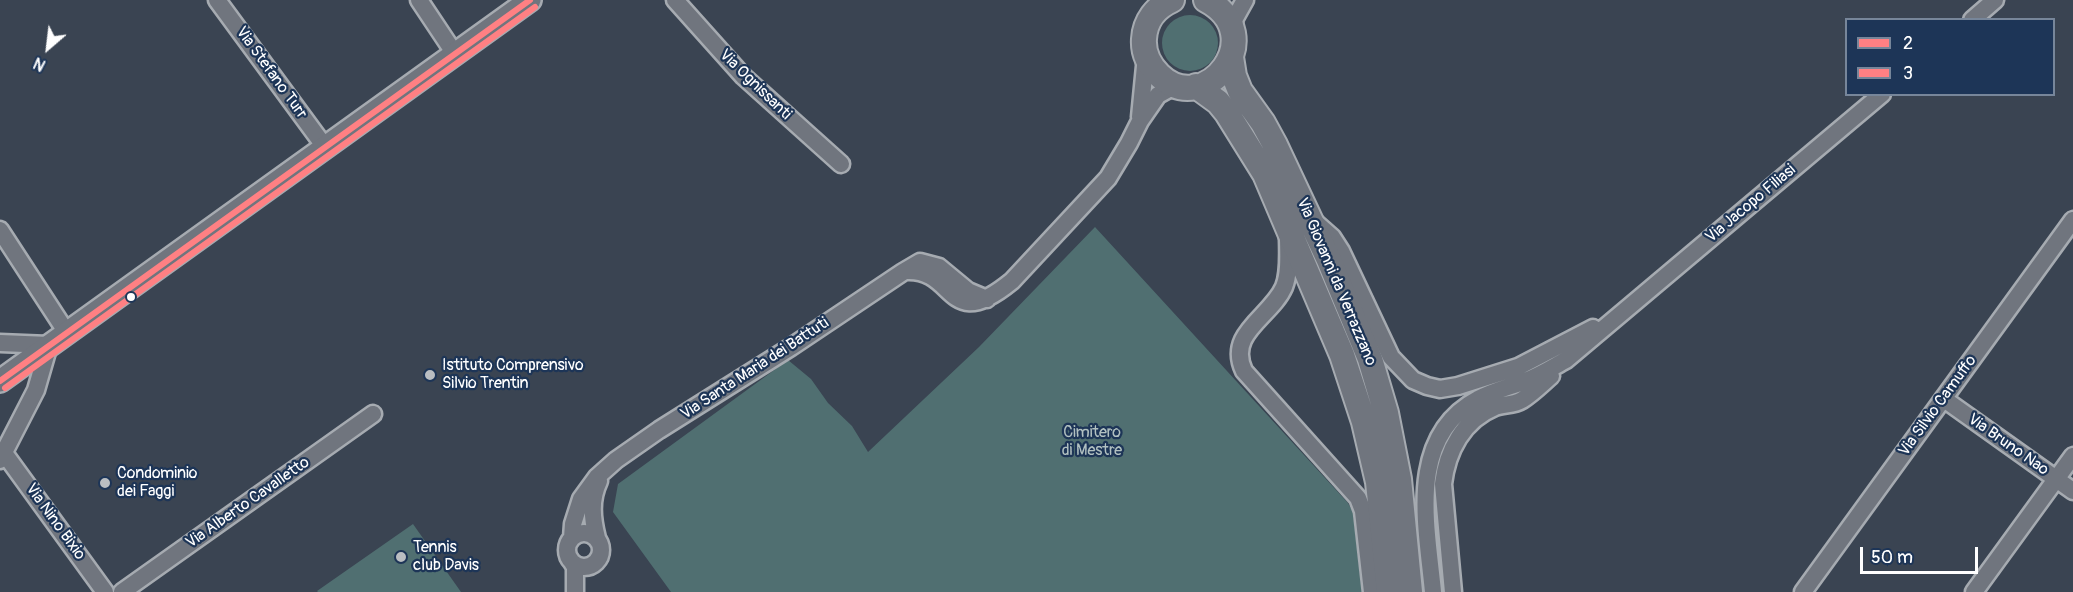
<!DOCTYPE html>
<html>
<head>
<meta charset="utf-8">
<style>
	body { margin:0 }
	#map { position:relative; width:2073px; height:592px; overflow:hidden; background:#3a4452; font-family:Pangolin,sans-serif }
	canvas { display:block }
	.legend { position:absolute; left:1845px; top:18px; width:210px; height:78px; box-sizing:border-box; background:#1d3557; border:2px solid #77869a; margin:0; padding:8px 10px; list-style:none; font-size:18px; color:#fff }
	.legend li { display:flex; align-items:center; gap:12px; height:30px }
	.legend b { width:30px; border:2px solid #77869a }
	.north { position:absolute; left:18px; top:18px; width:60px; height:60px; -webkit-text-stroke:4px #1d3557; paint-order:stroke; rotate:208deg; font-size:16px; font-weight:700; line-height:24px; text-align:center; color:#fff }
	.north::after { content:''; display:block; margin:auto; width:21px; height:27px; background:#fff; clip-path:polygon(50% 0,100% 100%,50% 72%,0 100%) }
	.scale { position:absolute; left:1860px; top:547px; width:118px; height:27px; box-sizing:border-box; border:3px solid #fff; border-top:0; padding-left:8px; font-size:18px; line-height:21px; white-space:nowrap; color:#fff; -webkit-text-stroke:4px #1d3557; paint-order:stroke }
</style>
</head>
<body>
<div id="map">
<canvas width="2073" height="592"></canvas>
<ul class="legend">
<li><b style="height:8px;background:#ff8083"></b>2</li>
<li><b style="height:8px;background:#ff8083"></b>3</li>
</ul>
<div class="north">N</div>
<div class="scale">50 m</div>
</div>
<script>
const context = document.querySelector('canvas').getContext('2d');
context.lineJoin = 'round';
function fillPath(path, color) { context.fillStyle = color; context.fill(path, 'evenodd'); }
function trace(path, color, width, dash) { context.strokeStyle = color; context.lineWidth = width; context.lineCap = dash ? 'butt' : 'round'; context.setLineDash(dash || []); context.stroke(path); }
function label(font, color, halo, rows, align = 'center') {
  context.font = font + ' Pangolin,sans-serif'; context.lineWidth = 4.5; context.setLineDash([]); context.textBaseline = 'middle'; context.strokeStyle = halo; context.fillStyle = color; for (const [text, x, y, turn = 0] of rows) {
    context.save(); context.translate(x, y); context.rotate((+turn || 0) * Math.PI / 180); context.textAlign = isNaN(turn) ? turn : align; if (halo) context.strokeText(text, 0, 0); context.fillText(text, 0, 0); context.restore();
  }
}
const green = new Path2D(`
	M1162 43a28 28 0 1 1 56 0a28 28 0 1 1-56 0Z
	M1095,227L1348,503L1353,512L1362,592H671L613,512L618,484L788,360L811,379L828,403L852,426L868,452L979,347Z
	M413,524L461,592H318L317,591Z`);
const minor = new Path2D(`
	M217,0L325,147
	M419,0L455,54
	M675,0L743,76L841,164
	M1972,20L1995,0
	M1232,30L1235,18L1245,0
	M1140,117L1146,56
	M1315,222L1332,237L1341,251L1391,357L1413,380L1427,386L1440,389L1458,386L1518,367L1593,328
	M0,230L67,333
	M1288,236C1288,252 1290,272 1284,287C1271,317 1226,333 1244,371L1358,498L1363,511L1372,592
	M907,271C957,269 946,335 1012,281L1108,178L1129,143L1140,121L1158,95L1176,85
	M0,343L49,345L36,390L0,460
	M1944,399L2073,491
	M4,453L105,592
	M567 550a17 17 0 1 1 34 0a17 17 0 1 1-34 0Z
	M572,538L573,524L581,499L597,477L616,460L659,430L791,347L903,272L920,262L939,267L968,291L987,299
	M597,538C592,518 590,500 599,481
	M570,559L575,567V592
	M122,592L373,414
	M1433,592C1427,527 1406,437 1478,399C1492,391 1510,387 1525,381C1539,376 1553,367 1566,360L1882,94
	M1453,592L1443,484C1447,451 1463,420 1495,407C1504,404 1514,405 1522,400C1532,394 1542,384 1551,376
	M1803,592L2073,220
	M1974,592L2073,456`);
const tertiary = new Path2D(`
	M0,381L530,0`);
const secondary = new Path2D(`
	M1172,0C1156,7 1145,21 1144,39C1143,53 1149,65 1159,75C1205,120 1272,35 1206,0
	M1231,57L1234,76L1240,91L1263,123L1275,145L1329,260L1370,359L1386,413L1399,479L1410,592
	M1196,86L1218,102L1227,113L1265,174L1342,355L1364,422L1378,482L1389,592`);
const bus1 = new Path2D(`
	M0,381L530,0`);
const bus2 = new Path2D(`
	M5,388L535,7`);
const markers = [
	[131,297,5,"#fff"],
	[430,375,6,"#babec2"],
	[105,483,6,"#babec2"],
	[401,557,6,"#babec2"]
];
const streetNames = [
	["Via Stefano Turr",271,73,54],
	["Via Ognissanti",755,85,44],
	["Via Jacopo Filiasi",1751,204,-40],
	["Via Giovanni da Verrazzano",1336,282,67],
	["Via Santa Maria dei Battuti",755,369,-33],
	["Via Silvio Camuffo",1938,406,-54],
	["Via Bruno Nao",2008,445,35],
	["Via Alberto Cavalletto",248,503,-35],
	["Via Nino Bixio",55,522,54]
];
const poiNames = [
	["Istituto Comprensivo",442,366],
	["Silvio Trentin",442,384],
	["Condominio",117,474],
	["dei Faggi",117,492],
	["Tennis",413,548],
	["club Davis",413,566]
];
const parkNames = [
	["Cimitero",1092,433],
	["di Mestre",1092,451]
];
fillPath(green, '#506f71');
trace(minor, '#a6abb1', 21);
trace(tertiary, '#a6abb1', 26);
trace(secondary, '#a6abb1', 28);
trace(minor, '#70757e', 16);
trace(tertiary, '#70757e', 21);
trace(secondary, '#70757e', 24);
trace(bus1, '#ff8083', 6);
trace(bus2, '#ff8083', 6);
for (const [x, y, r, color] of markers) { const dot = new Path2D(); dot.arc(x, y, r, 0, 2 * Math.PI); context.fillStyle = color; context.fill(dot); trace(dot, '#1d3557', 2); }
label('16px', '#fff', '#1d3557', streetNames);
label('16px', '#fff', '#1d3557', poiNames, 'left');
label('16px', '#b2c1c1', '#1d3557', parkNames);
</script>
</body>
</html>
